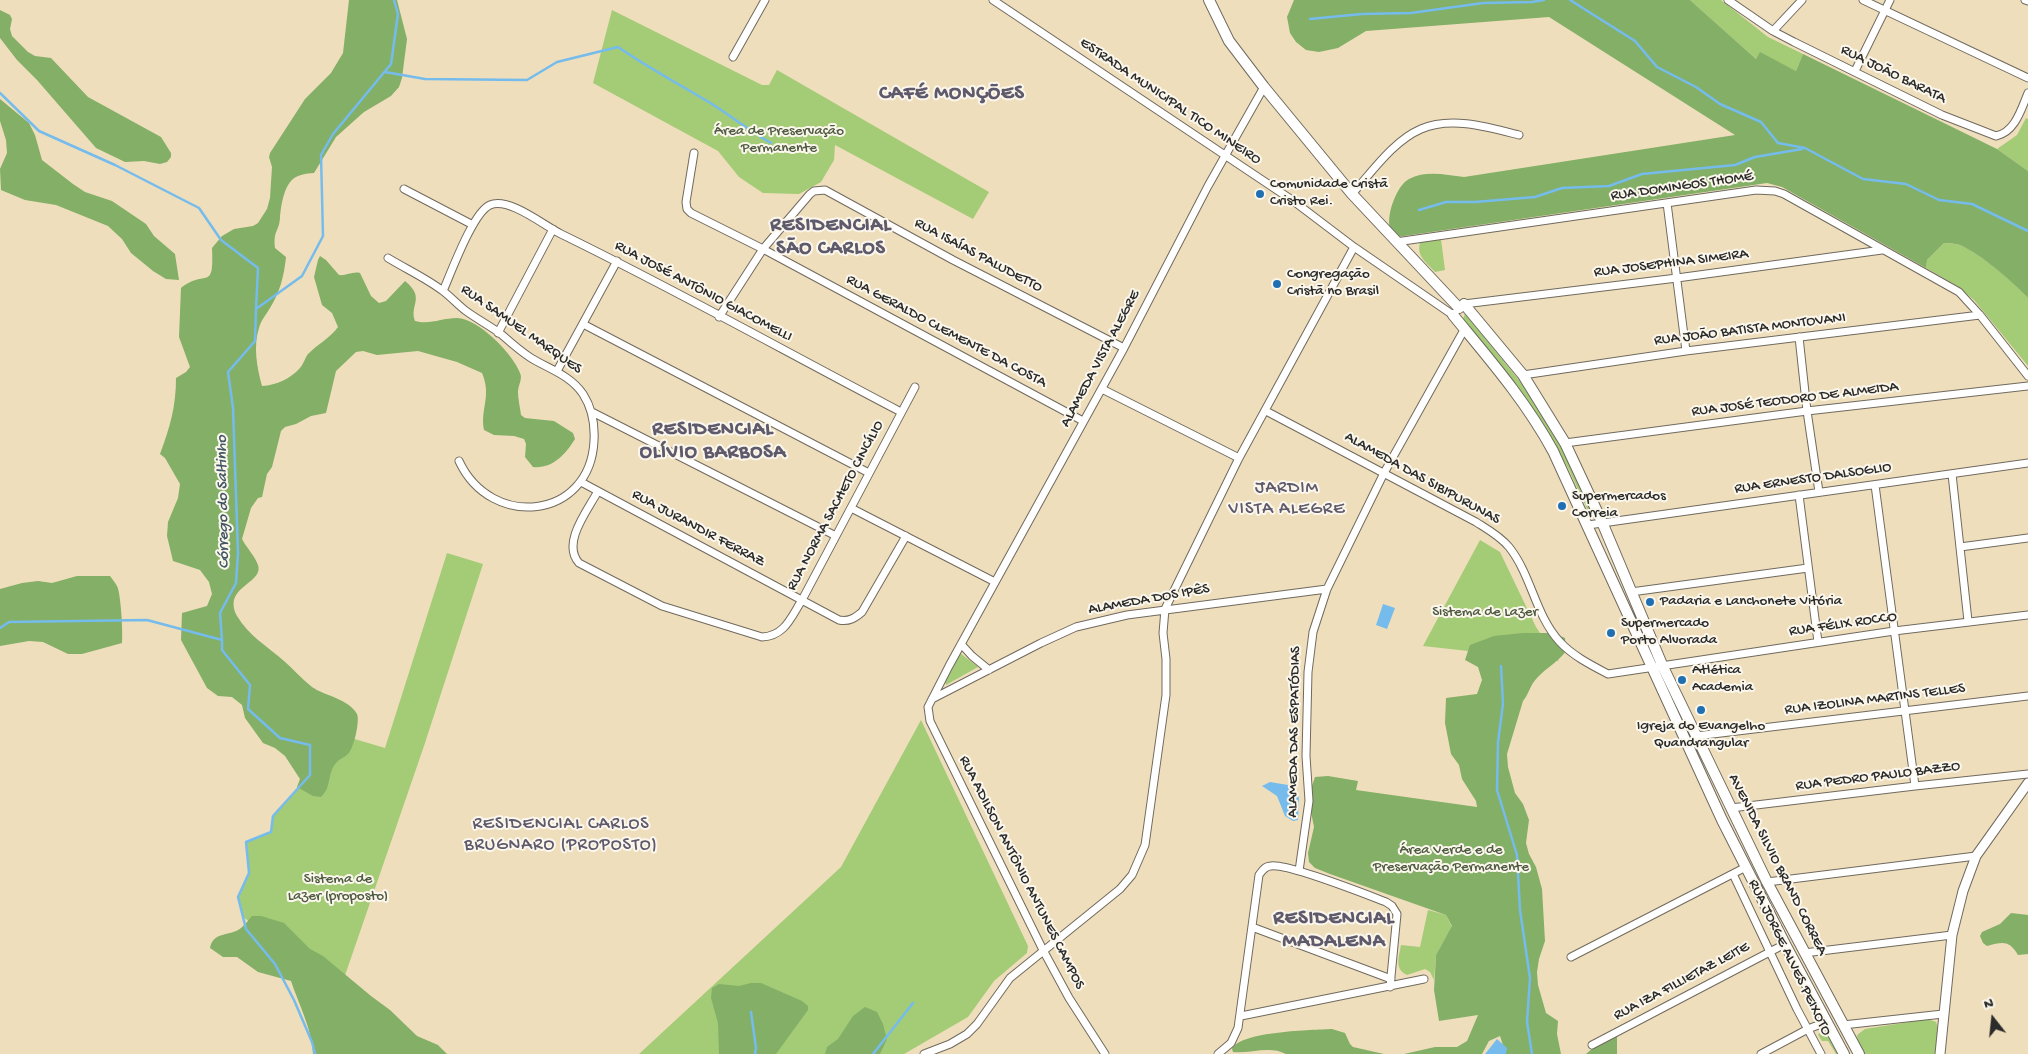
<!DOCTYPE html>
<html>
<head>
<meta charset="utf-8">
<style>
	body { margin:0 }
	#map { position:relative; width:2028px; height:1054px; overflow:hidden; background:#efdebc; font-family:"Gochi Hand",sans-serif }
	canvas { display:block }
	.north { position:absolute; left:1968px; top:994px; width:50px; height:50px; -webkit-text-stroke:4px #fbf7ec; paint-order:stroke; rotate:344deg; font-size:14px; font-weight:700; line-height:20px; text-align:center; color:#2b2b2b }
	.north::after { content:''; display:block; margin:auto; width:18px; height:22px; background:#2b2b2b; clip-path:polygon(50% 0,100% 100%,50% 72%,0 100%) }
</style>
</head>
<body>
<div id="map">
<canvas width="2028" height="1054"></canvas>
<div class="north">N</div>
</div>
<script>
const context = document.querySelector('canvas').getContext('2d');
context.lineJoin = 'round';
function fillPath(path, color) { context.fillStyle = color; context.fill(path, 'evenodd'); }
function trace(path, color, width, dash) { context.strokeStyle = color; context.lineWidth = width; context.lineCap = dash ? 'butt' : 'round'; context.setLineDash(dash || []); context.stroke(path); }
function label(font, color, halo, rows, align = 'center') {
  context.font = font + ' "Gochi Hand",sans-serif'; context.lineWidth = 4; context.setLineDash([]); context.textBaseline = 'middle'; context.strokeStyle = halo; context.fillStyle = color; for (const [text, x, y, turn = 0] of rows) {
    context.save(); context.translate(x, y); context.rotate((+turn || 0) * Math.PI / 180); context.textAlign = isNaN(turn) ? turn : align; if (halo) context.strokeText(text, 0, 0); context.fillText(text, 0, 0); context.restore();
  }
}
const green = new Path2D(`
	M1690,0H1721L1768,37L1803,54L1796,71L1760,53L1756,59Z
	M612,10L762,85H769L777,70L989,192L973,219L835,145L834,160L821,182L799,194L763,193L739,177L718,151L593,83Z
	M2026,118L2028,119V171L1997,149L2017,135Z
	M1441,239L1445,270L1435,272C1427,263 1416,256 1420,243L1425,240Z
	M1944,243C1949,244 1955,243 1960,245C1982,255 2011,279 2028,298V366L1974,300L1957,286L1926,268L1927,260Z
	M1465,314L1531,395L1571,465L1594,512L1589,513L1568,468L1543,423L1463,319Z
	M1480,540L1500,552L1536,627L1559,661L1423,646Z
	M447,553L483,564L424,746L341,987L243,917L238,897L249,873L246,842L271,832L273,816L310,775L311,726L385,748Z
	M960,653L978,667L946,685L945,682Z
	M921,720L1028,946L1027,953L994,981L968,1017L904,1054H639L841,867Z
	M1428,910L1446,915L1452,927L1436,955L1434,980L1430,972L1425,969L1407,975C1394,969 1399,957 1401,945L1420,947Z
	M1928,1019L1936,1022L1938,1028L1936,1054H1865L1858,1043L1857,1035L1865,1029Z
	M1821,1030L1825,1031L1838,1054H1836L1828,1041H1822L1818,1035Z`);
const forest = new Path2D(`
	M349,0H397L407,39L402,78L399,87L391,96L364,112L336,137L314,173C309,173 303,174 298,176C284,181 281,206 280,218C279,232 273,230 275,248L286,257C284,276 280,292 270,308C266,315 261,320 259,328C253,346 257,368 262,386C277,385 290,379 300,368C304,363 305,358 308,354C318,344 330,338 338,327L332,313L322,305L314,277L318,260L320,256L326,260L339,275C346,276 353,271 360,273L371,296L379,303L386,301L405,281C426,298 409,305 415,321C430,325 442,318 457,318C479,319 513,354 520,373C523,379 518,385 518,392C518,399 520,407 521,415L525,418L554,421L573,433L575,439C565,455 552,469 533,467L525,457L526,444L524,439L514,436L494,435L484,430C480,408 492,397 482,373L457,362L418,351L377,355L363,351L356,352L336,371L326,413L311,416L296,424L285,427L281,431L272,467L267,474L262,497L258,498L251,508L242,539C246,547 255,556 258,565C264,584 222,586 237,616C248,635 268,647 284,661C293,669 302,679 312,687C325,696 349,699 357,714C360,721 354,748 348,754C344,758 339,759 336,763C327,773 332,787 321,797L313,796L297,787L300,779L285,756L275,748L263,743L245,718L242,705L232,697L218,696L207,688L181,640L182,613L207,606L212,594L209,582L200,570L173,561L167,536L168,522L178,498L180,484L165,458L160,454C170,427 176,407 176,378L186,372L190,367L179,337L181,288C206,268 214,293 212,248L222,236L234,229L253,226L258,223L267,209L270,198L272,167L269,157L270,153L305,99L331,73L343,53Z
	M1294,0H1690L1756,59L1760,52L1796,71L1803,54L1997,149L2028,171V298C2011,280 1982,255 1960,245C1955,243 1949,244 1944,243L1927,260L1926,268L1782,187L1767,183L1397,237C1395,234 1391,231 1390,228C1386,215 1397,185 1409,179C1426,170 1446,175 1464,177L1735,135L1549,17L1366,31L1338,48L1319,52L1306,50L1296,42L1290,33L1287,17Z
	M0,10L10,15L12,19L10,29L12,36L28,52L35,56L51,58L88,97L161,137L171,153V157L167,162L160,164L144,161L125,162L96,148L37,80L17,60L0,38Z
	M0,99L29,123L35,135L42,160L73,184L85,192L112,201L146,224L154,236L175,254L179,280L166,279L153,271L131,253L122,239L108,226L56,205L25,200L1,190L0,169L7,153L6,140L0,121Z
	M77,576H110C112,579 115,582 117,586C121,594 123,633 122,643L82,654H68L43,642L29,641L0,646V589L22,583L38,581L52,583Z
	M1523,633H1553L1565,638L1566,651C1558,662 1546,668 1537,678C1530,685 1529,694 1523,701L1507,754L1508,767L1515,793L1523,804L1529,820L1526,843L1529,854L1536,867L1542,889L1545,941L1539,959L1537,972L1538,985L1546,1013L1558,1021L1557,1034L1561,1054H1506L1500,1036L1489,1041L1482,1054H1404L1435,1047H1457L1467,1041L1478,1015L1439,1021L1434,990L1436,955L1452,926L1446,915L1330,874L1315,868L1309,862L1308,853L1314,827L1311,812L1312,786L1315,777L1328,776L1358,781L1356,790L1477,807L1476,801L1462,779L1459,765L1451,754L1445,723L1446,698L1477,694L1482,680L1478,667L1465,660L1470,645L1494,636Z
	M2011,913L2028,915V954L2018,955C2009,940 2003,942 1987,946L1983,943L1980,936L1982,932L2000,924Z
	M252,916H261L284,923L310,949L323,956L371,996L390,1010L417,1036L438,1045L447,1054H313C312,1029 299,1005 291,981L258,972L237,957H223L210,948C213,932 228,936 238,930C244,927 248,920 252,916Z
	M751,983H761L802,1001L808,1006V1010L776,1054H719L718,1023L711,998L712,988L719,984L739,986Z
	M865,1007L877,1012L883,1024L887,1039L880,1054H825L827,1047L838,1039L853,1016Z
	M1332,1029L1345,1033L1350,1044L1353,1047L1384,1054H1286C1270,1045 1249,1054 1233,1052L1232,1049C1240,1031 1314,1030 1332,1029Z
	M1613,1035L1617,1036V1054H1586L1603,1039Z`);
const water = new Path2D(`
	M1383,604L1395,608L1387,629L1376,625Z
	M1270,782L1294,786L1299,798L1298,820L1293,821L1285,816L1277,796L1262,786Z
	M1497,1039L1507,1048L1506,1054H1485Z`);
const stream = new Path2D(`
	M1570,0L1635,41L1657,67L1696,87L1720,104L1761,122L1778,143L1805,148L1863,179L1906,184L1939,200L1972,204L2028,231
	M1310,19L1362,14L1411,13L1483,3L1532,2L1544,0
	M385,72L425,79L527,80L557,62L618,47C647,67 677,83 707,101C729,114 749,131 771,143
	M0,93L39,131L115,165L199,208L221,240L258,268L256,309
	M1419,210L1446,202H1475L1535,197L1562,188L1609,186L1642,174L1735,165L1755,157L1802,149
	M0,628L9,622L147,620L222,640
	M1501,666L1503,704L1498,742L1497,790L1517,855L1520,910L1530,978L1527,1022L1532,1054
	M751,1012L756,1048L755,1054
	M315,1054L312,1042L294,1000L275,964L246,929L238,897L249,873L246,842L271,832L273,816L310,775V745L280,738L248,709L250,685L222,650V640L220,613L236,583L238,553L233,408L228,372L255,341L256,309L302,276L323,236L321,155L333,134L391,64L398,14L394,0
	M873,1054L913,1003`);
const minor = new Path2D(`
	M993,0L1292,200L1354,247L1453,315L1455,314
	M1728,0L1773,31L1794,42L1942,115L1996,136C2015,132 2021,110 2028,93
	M1863,0L2028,78
	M2025,0L2028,1
	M1773,31L1802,0
	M733,57L765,0
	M1855,71L1890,0
	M694,153L686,202L687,209L691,213L763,249L1083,421
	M404,189L473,225
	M1352,194C1372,172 1393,141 1421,129C1451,116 1488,127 1519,135
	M1667,203L1686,351
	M1396,242L1756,190L1775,191L1784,194L1959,292L1980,315L2028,376
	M388,258C406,269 426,278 443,291C451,297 458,305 466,311C477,319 490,326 501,334C510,342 520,351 531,358C549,369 570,375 583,394C592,408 595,424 594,441C590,520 491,530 459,461
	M443,291C451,273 473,212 490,205C509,197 543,225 561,234C676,290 788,353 901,412
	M1462,306L1464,304L1677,278L1882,250
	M719,317L763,249L810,194L814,191L825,190L953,260L1124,348
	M583,324L869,473
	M498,333L553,229
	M1799,337L1807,411L1819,492
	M557,371L617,261
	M1523,375L1686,351L1980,315
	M1102,389L1239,458
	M1266,411L1476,522C1487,529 1500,536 1509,547C1532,576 1535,615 1560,642C1573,656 1591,665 1608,674L1894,631L2028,615
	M592,412L836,536
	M1565,443L1807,411L2028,386
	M1952,474L1968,621
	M581,482L839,620C849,622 855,618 862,612L906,536
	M1875,485L1915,786
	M598,491C588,510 561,543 579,563L662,606L762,637C785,636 791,617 802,600L915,387
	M1799,495L1818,642
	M851,508L995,582
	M1588,525L2028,463
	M1960,547L2028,538
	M1631,592L1808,568
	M961,644L972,656L989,670
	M932,699L1041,643L1076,627L1127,615L1327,589
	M1696,736L2028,696
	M1731,808L1915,786L2028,774
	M1299,871L1309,801L1306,756L1308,672L1313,632L1327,589L1384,473L1464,330
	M1733,874L1797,1009L1821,1054
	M1767,882L1976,856
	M1252,927L1391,979
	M1804,953L1952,935
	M1571,957L1746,867
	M1241,1016L1424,979
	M1843,1025L1943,1014
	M1592,1045L1785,944
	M924,1054L950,1044L967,1034L977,1024L1010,978L1120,889L1132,875L1145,845L1166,695V659L1163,633L1165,609L1239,458L1354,247
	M1105,1054L1069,998L1043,950L930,721L928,707L949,666L1124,348L1208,186L1264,87
	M1218,1054L1231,1043L1238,1028L1259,875C1262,871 1265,866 1271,866C1287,863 1365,894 1386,902L1392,906L1397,914L1390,987
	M1761,1054L1808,1029L1826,1022`);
const tertiary = new Path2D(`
	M1940,1054L1952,935L1963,891L1976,856L2028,783`);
const secondary = new Path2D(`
	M1209,0L1229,41L1264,87L1352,194L1459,308
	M1464,304L1523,375L1565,443L1602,522L1663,667L1767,882L1859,1054
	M1453,315C1490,360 1525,400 1553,451L1722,820L1785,944L1844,1054`);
const markers = [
	[1260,194,5,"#1f6fb2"],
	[1277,284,5,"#1f6fb2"],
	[1562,506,5,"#1f6fb2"],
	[1650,602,5,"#1f6fb2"],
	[1611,633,5,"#1f6fb2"],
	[1682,680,5,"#1f6fb2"],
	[1701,710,5,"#1f6fb2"]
];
const streetNames = [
	["RUA JOÃO BARATA",1893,75,26],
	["ESTRADA MUNICIPAL TICO MINEIRO",1170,102,34],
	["RUA DOMINGOS THOMÉ",1682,187,-8],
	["RUA ISAÍAS PALUDETTO",978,256,28],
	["RUA JOSEPHINA SIMEIRA",1671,264,-7],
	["RUA JOSÉ ANTÔNIO GIACOMELLI",703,292,28],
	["RUA SAMUEL MARQUES",521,330,35],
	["RUA JOÃO BATISTA MONTOVANI",1750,330,-7],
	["RUA GERALDO CLEMENTE DA COSTA",946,332,28],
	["ALAMEDA VISTA ALEGRE",1101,359,-62],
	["RUA JOSÉ TEODORO DE ALMEIDA",1795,400,-7],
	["ALAMEDA DAS SIBIPURUNAS",1422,479,29],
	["RUA ERNESTO DALSOGLIO",1813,479,-8],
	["RUA NORMA SACHETO CINCÍLIO",836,506,-62],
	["RUA JURANDIR FERRAZ",698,529,28],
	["ALAMEDA DOS IPÊS",1149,600,-10],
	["RUA FÉLIX ROCCO",1843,625,-8],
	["RUA IZOLINA MARTINS TELLES",1875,700,-7],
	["ALAMEDA DAS ESPATÓDIAS",1295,732,-89],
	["RUA PEDRO PAULO BAZZO",1878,777,-7],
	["AVENIDA SILVIO BRAND CORREA",1777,865,63],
	["RUA ADILSON ANTÔNIO ANTUNES CAMPOS",1021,873,63],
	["RUA JORGE ALVES PEIXOTO",1789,958,64],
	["RUA IZA FILLIETAZ LEITE",1682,982,-28]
];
const parkNames = [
	["Área de Preservação",779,132],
	["Permanente",779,149],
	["Sistema de Lazer",1485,613],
	["Área Verde e de",1451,851],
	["Preservação Permanente",1451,868],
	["Sistema de",338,880],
	["Lazer (proposto)",338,897]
];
const poiNames = [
	["Comunidade Cristã",1270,185],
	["Cristo Rei.",1270,202],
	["Congregação",1287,275],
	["Cristã no Brasil",1287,292],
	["Supermercados",1572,497],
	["Correia",1572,514],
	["Padaria e Lanchonete Vitória",1660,602],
	["Supermercado",1621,624],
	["Porto Alvorada",1621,641],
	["Atlética",1692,671],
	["Academia",1692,688],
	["Igreja do Evangelho",1701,727,"center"],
	["Quandrangular",1701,744,"center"]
];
const waterNames = [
	["Córrego do Saltinho",224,502,-91]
];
const quarterNames = [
	["JARDIM",1287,489],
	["VISTA ALEGRE",1287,510],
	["RESIDENCIAL CARLOS",561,825],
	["BRUGNARO (PROPOSTO)",561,846]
];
const districtNames = [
	["CAFÉ MONÇÕES",952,95],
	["RESIDENCIAL",831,227],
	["SÃO CARLOS",831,250],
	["RESIDENCIAL",713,431],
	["OLÍVIO BARBOSA",713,454],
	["RESIDENCIAL",1334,920],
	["MADALENA",1334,943]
];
fillPath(green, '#a4cb76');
fillPath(forest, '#83af67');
fillPath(water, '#75bced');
trace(stream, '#75bced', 2.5);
trace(minor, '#706a5e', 9);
trace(tertiary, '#706a5e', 11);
trace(secondary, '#706a5e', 12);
trace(minor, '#fff', 7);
trace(tertiary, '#fff', 9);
trace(secondary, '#fff', 10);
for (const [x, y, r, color] of markers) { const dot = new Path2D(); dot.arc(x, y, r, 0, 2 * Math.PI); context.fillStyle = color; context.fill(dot); trace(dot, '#fbf7ec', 2); }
label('15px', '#2b2b2b', '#fbf7ec', streetNames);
label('15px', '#4f5b42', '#fbf7ec', parkNames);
label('15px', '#2b2b2b', '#fbf7ec', poiNames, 'left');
label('italic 16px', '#415665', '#fbf7ec', waterNames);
context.letterSpacing = '1px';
label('18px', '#5e596b', '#fbf7ec', quarterNames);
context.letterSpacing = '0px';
context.letterSpacing = '1px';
label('bold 20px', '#5e596b', '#fbf7ec', districtNames);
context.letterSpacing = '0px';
</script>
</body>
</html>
